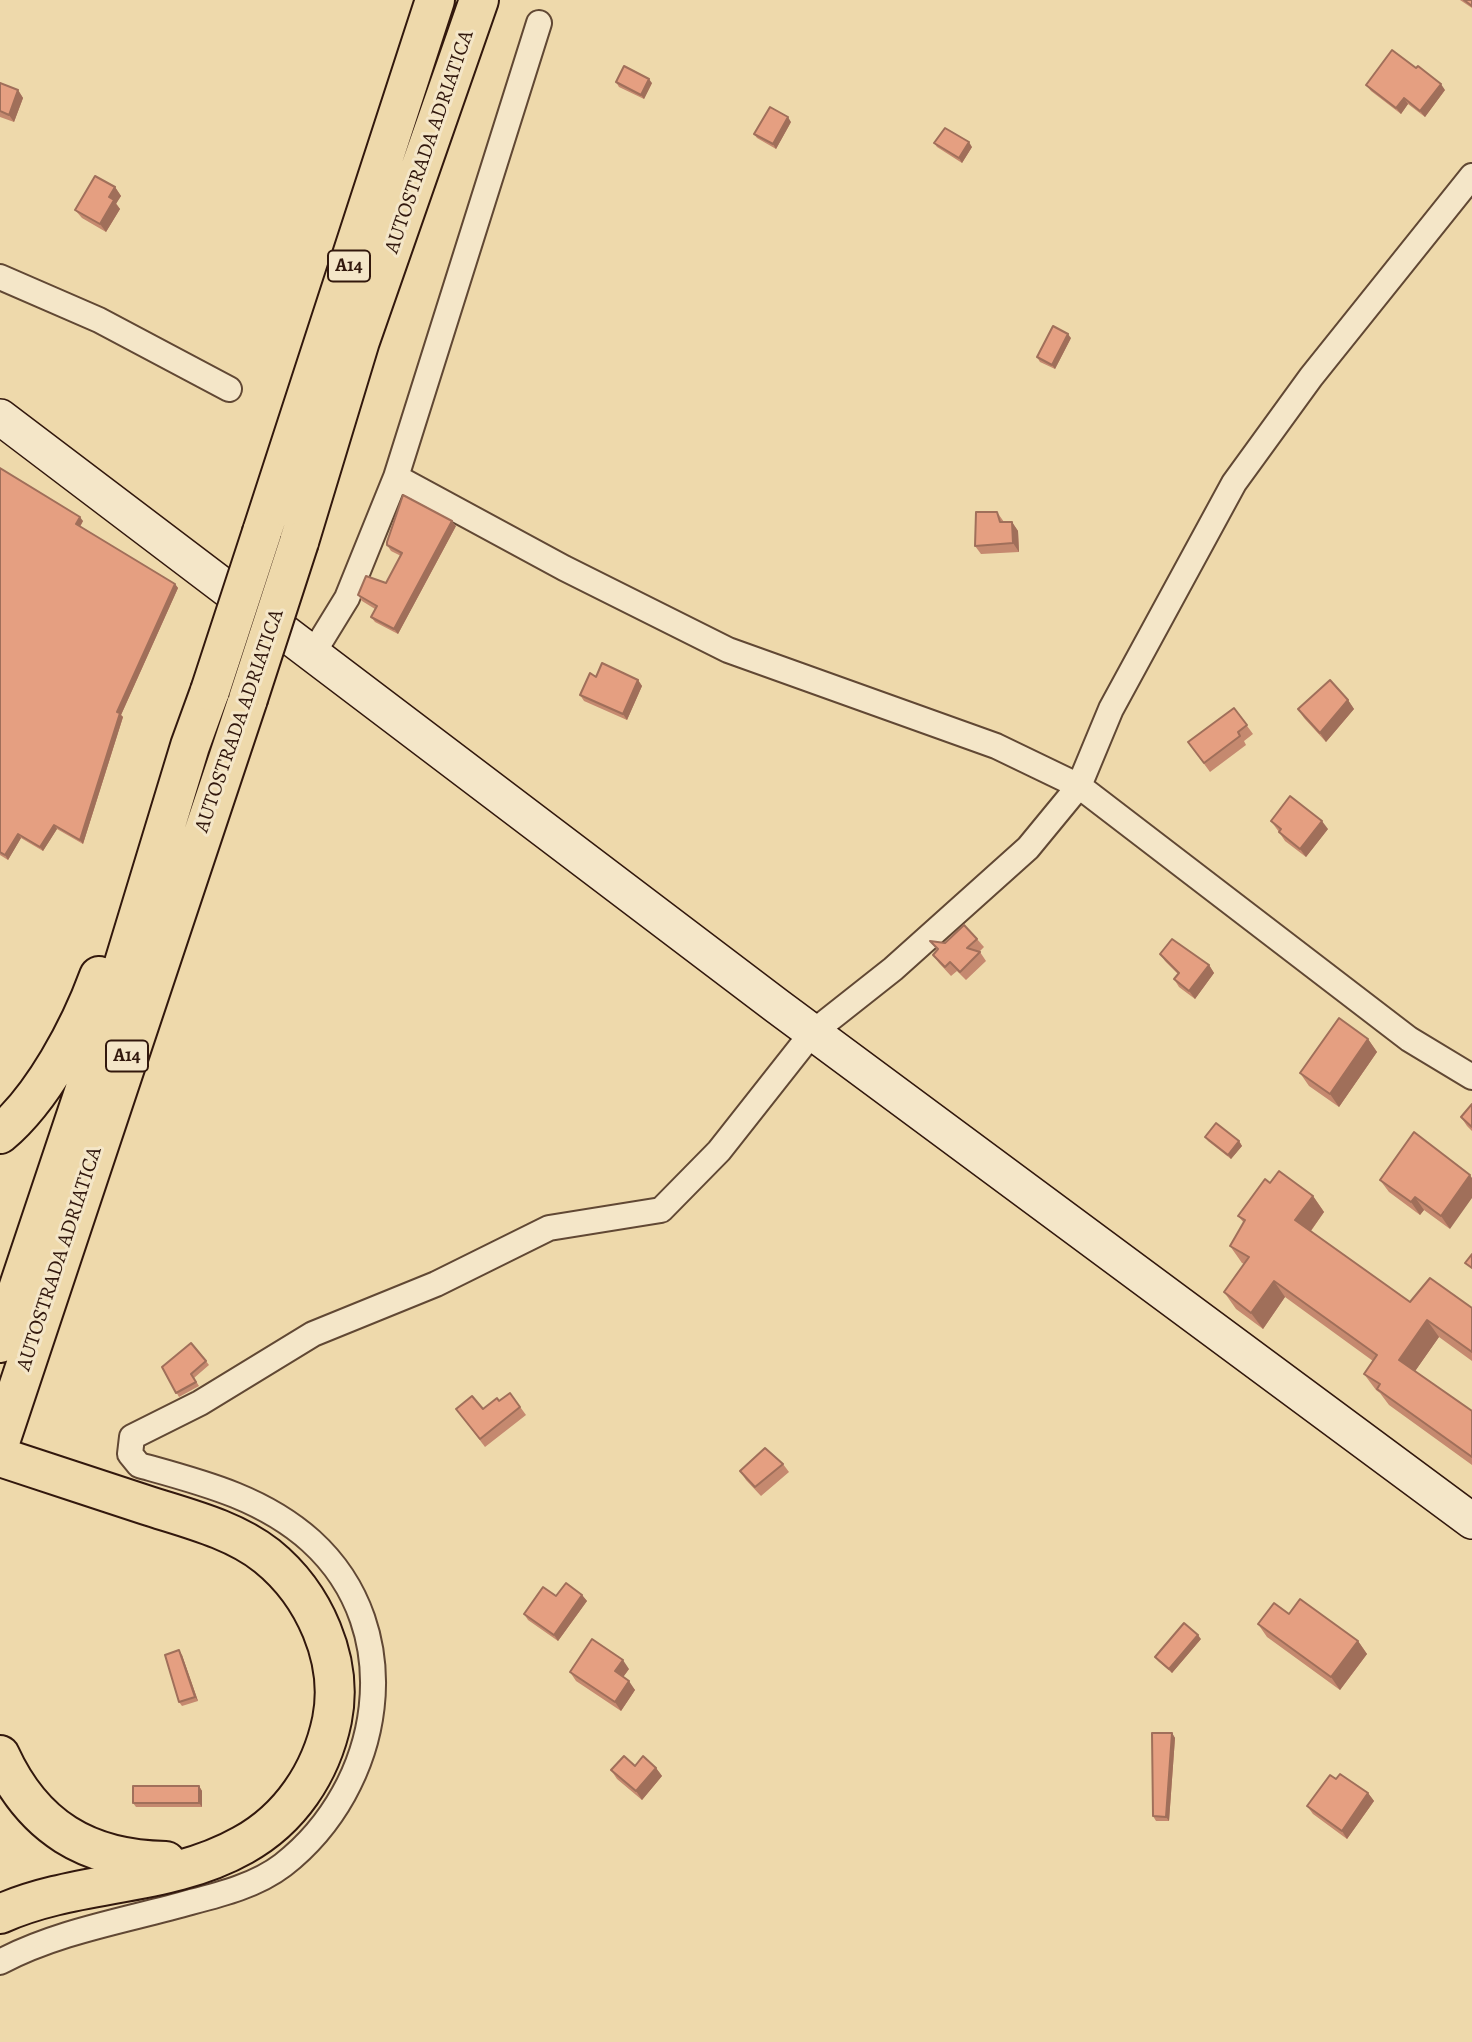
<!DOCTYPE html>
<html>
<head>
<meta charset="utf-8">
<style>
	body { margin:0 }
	canvas { display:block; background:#eed9ab }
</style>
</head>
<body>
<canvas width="1472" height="2042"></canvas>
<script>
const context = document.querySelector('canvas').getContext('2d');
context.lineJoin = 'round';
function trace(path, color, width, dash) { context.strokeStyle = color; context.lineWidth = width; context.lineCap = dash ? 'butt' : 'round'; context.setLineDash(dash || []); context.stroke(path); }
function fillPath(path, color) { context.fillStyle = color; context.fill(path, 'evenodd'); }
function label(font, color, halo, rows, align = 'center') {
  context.font = font + ' Alegreya,serif'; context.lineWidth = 6; context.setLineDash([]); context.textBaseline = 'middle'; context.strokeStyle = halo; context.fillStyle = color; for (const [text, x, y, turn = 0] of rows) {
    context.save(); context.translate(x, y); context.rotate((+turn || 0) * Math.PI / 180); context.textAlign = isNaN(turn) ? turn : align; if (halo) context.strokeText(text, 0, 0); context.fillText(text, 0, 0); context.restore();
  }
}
const minor = new Path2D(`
	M1472,176L1311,377L1234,483L1111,709L1079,786L1409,1039L1472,1077
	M0,277L99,320L229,389
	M312,655L347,598L396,477
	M0,1962C58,1931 128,1920 191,1902C222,1894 257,1885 283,1865C383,1787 410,1631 311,1541C262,1497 200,1482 139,1465L130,1454L132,1437L200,1403L313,1334L436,1284L549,1228L661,1210L719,1151L812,1033L893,969L1028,848L1079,786L996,746L728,650L564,568L396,477L539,23`);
const secondary = new Path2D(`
	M0,417L777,1006L1472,1521`);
const motorway = new Path2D(`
	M262,532L435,0
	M299,542L360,341L479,0
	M0,1134C43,1098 80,1028 99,976
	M0,1343L93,1065L190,746L210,691
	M0,1442L248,699
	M0,1457C49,1473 97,1489 146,1505C186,1518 233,1529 267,1556C314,1594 344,1660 332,1720C321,1773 290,1819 243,1845C167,1888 78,1879 0,1914
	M0,1755C33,1827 87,1860 166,1861`);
const motorwayBridge = new Path2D(`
	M210,691L262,532
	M248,699L299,542`);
const wall = new Path2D(`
	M1460,0H1472V8Z
	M616,82L652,83L644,99L619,87Z
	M0,83L18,90L23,98L14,122L0,117Z
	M1366,85L1445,90L1425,117L1408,104L1401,114L1371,91Z
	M791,122L776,149L757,138L754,134Z
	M934,143L972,147L962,163L937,147Z
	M115,187L121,196L116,203L120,209L106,232L82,218L75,210Z
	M1071,338L1055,369L1040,362L1037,357Z
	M0,468L83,521L80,527L175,584L178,588L121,715L123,717L83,844L57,829L43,851L21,838L8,860L0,855Z
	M997,512L1004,522H1012L1018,531L1019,552L981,554L975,546Z
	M456,526L398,634L375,622L371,617L375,609L362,601L358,595L386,583L401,556L391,551L387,545Z
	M596,677L638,680L642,686L627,720L584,701L580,695Z
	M1348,700L1354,709L1326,742L1304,718L1298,709Z
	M1234,708L1253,734L1244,741L1246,745L1210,772L1188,742Z
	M1271,821L1328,829L1306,857L1285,841L1279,832Z
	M977,939L984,947L979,952H980L986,961L966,980L957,971L951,976L939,963L933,955L937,950L930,941L945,943Z
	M1160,954L1209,965L1214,973L1195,999L1179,987L1174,979L1178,974L1165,961Z
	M1368,1039L1377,1052L1339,1107L1309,1086L1300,1073Z
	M1472,1104V1131L1467,1126L1461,1117Z
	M1414,1132L1450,1229L1424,1210L1420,1215L1389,1192L1380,1180Z
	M1205,1137L1239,1141L1242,1146L1231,1159L1208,1141Z
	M1313,1196L1324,1212L1311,1231L1410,1302L1472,1308V1361L1439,1337L1415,1371L1472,1411V1465L1389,1405L1380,1393L1376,1390L1364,1374L1373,1361L1285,1297L1263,1329L1236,1309L1224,1292L1244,1264L1242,1263L1230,1246L1244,1223L1238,1216Z
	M206,1361L209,1365L194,1378L199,1386L179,1397L162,1367Z
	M510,1393L526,1415L485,1447L456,1409H483L499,1401Z
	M783,1464L789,1472L761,1496L746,1480L740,1471Z
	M582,1595L587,1601L558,1641L528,1620L524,1614L556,1596Z
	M1289,1614L1358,1641L1367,1654L1340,1690L1267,1637L1258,1624Z
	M1201,1639L1172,1673L1158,1661L1155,1657Z
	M182,1655L198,1701L182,1706L179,1702Z
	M629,1669L623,1677L635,1690L621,1711L576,1681L570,1672Z
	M1172,1733L1175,1738L1169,1821H1156L1153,1816Z
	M635,1766L656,1768L662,1776L642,1800L617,1779L611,1770Z
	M1336,1779L1368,1793L1374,1801L1347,1839L1313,1814L1307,1806Z
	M199,1786L202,1791V1807H136L133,1803Z`);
const shadedWall = new Path2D(`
	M649,79L652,83L644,99L641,95Z
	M1441,84L1445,90L1425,117L1420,111Z
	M18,90L23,98L14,122L9,115Z
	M1404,98L1408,104L1401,114L1396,108Z
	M788,117L791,122L776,149L773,144Z
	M969,142L972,147L962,163L959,158Z
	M115,187L121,196L116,204L120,209L106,232L100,224L109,197Z
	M1068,334L1071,338L1055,369L1052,365Z
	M80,517L83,521L79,528L76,524Z
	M452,521L456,526L398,634L394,629Z
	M1012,522L1018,531L1019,552L1013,543Z
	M175,584L178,588L121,715L123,717L83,844L80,840L117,712Z
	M638,680L642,686L627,720L623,714Z
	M1348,700L1354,709L1326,742L1320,733Z
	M1322,821L1328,829L1306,857L1300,849Z
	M54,825L57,829L43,851L40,847Z
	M18,834L21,838L8,860L5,855Z
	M1209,965L1214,973L1195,999L1189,991Z
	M1368,1039L1377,1052L1339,1107L1330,1094Z
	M1239,1141L1242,1146L1231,1159L1228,1155Z
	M1470,1175L1472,1178V1198L1450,1229L1441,1216Z
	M1313,1196L1324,1212L1307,1236L1295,1220Z
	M1415,1197L1424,1210L1420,1215L1411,1202Z
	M1274,1281L1285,1297L1263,1329L1251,1313Z
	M1427,1320L1439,1337L1411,1377L1399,1360Z
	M582,1595L587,1601L558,1641L554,1635Z
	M1198,1635L1201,1639L1172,1673L1169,1669Z
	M1358,1641L1367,1654L1340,1690L1331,1677Z
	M179,1650L182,1655L198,1701L195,1697Z
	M623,1660L629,1669L621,1680L615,1671Z
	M629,1681L635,1690L621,1711L615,1702Z
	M1172,1733L1175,1738L1169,1821L1166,1817Z
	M656,1768L662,1776L642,1800L636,1791Z
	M199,1786L202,1791V1807L199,1803Z
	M1368,1793L1374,1801L1347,1839L1342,1831Z`);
const building = new Path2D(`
	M1464,0H1472V6Z
	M1392,50L1416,68L1418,66L1441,84L1420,111L1404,98L1396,108L1366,85Z
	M624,66L649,79L641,95L616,82Z
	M0,83L18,90L9,115L0,111Z
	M770,107L788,117L773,144L754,134Z
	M945,128L969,142L959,158L934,143Z
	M95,176L115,187L109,197L114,200L100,224L75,210Z
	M1053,326L1068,334L1052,365L1037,357Z
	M0,468L80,517L76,524L175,584L117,712L120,713L80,840L54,825L40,847L18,834L5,855L0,852Z
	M403,495L452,521L394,629L371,617L377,606L358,595L366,576L386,583L402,553L387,545V542Z
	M976,512H997L1000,522H1012L1013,543L975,546Z
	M602,663L638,680L623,714L580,695L590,673L596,677Z
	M1330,680L1348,700L1320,733L1298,709Z
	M1234,708L1247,725L1238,732L1240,736L1204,763L1188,742Z
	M1290,796L1322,821L1300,849L1279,832L1281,829L1271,821Z
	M964,925L977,939L967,948L980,952L960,972L950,962L945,967L933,955L938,949L930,941L945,943Z
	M1172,939L1209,965L1189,991L1174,979L1179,973L1160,954Z
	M1339,1018L1368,1039L1330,1094L1300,1073Z
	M1472,1104V1127L1461,1117Z
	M1216,1123L1239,1141L1228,1155L1205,1137Z
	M1414,1132L1470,1175L1441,1216L1415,1197L1411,1202L1380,1180Z
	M1279,1171L1313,1196L1295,1220L1410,1302L1430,1278L1472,1308V1352L1427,1320L1399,1360L1472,1411V1457L1377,1389L1380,1384L1364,1374L1377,1355L1274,1281L1251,1313L1224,1292L1249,1257L1230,1246L1245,1220L1238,1216L1265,1179L1270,1183Z
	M1472,1254V1268L1465,1263Z
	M191,1343L206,1361L191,1374L196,1382L176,1393L162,1367Z
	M510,1393L520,1407L480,1439L456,1409L472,1396L483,1409L497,1398L499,1401Z
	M765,1448L783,1464L755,1487L740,1471Z
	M566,1583L582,1595L554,1635L524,1614L543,1587L556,1596Z
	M1300,1599L1358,1641L1331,1677L1258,1624L1274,1603L1289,1614Z
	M1184,1623L1198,1635L1169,1669L1155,1657Z
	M592,1639L623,1660L615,1671L629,1681L615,1702L570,1672Z
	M179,1650L195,1697L179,1702L165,1655Z
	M1152,1733H1172L1166,1817L1153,1816Z
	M624,1756L635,1766L643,1756L656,1768L636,1791L611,1770Z
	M1340,1774L1368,1793L1342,1831L1307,1806L1330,1775L1336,1779Z
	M133,1786H199V1803H133Z`);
const shields = [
	[349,266,42],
	[127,1056,42]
];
const shieldNames = [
	["A14",349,266],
	["A14",127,1056]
];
const streetNames = [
	["AUTOSTRADA ADRIATICA",430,142,-71],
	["AUTOSTRADA ADRIATICA",240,721,-71],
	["AUTOSTRADA ADRIATICA",60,1259,-72]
];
trace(minor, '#614834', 28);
trace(secondary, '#32180d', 38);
trace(motorway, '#32180d', 42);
trace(minor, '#f4e6c8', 24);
trace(secondary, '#f4e6c8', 35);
trace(motorway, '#eed9ab', 38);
trace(motorwayBridge, '#32180d', 42, []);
trace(motorwayBridge, '#eed9ab', 38);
fillPath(wall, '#c5896f');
fillPath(shadedWall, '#a06f5a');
fillPath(building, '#e59f81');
trace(building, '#a06f5a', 2);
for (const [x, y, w] of shields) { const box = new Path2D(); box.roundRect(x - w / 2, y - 15.5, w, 31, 5); context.fillStyle = '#f4e6c8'; context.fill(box); trace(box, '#32180d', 2); }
label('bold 19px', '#32180d', null, shieldNames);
label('21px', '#32180d', '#f4e6c8', streetNames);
</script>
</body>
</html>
